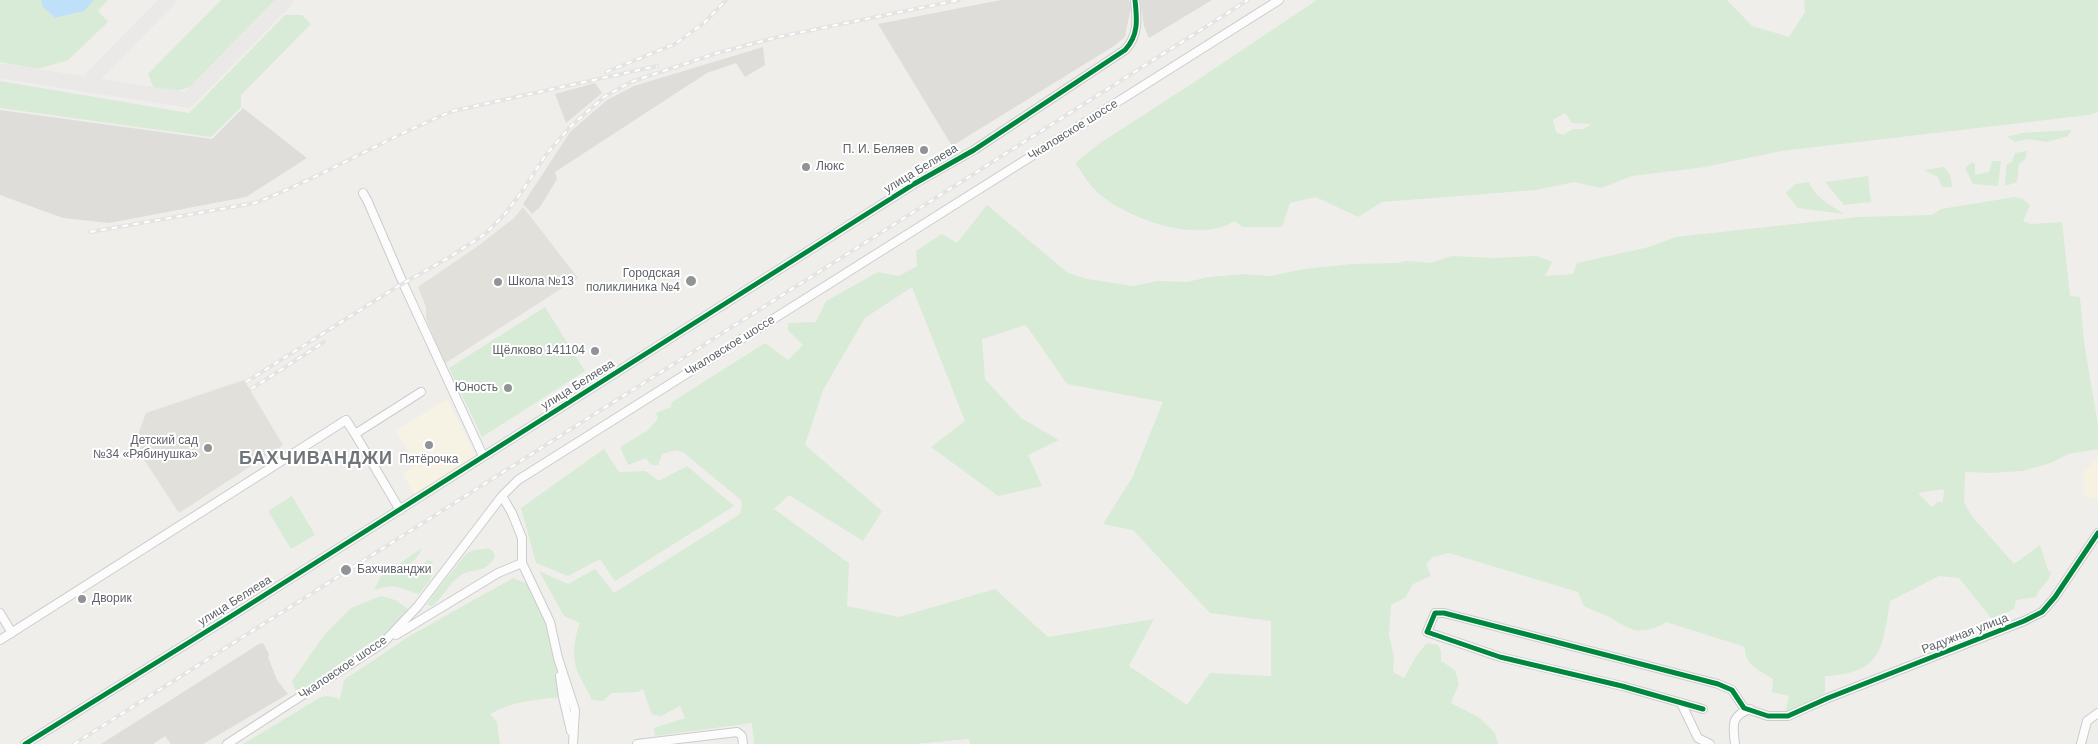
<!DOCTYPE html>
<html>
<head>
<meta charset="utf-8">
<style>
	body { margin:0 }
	canvas { display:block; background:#efeeea }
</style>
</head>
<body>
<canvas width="2098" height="744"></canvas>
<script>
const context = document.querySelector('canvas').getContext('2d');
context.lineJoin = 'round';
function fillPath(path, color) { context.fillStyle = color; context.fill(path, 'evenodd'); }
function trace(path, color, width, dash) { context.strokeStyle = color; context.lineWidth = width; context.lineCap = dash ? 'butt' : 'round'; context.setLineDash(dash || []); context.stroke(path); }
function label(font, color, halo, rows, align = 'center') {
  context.font = font + ' Arial,sans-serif'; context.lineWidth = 4; context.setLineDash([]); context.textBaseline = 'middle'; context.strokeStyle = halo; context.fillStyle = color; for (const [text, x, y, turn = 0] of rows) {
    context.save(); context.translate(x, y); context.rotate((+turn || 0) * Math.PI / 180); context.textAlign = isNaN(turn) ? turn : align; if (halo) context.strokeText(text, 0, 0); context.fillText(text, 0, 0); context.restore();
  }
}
const commercial = new Path2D(`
	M447,399L478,460L417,498L403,474L417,465L396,431Z`);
const industrial = new Path2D(`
	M1001,0H1129L1131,7L1125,37L1114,46L952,146L878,24Z
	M1140,0H1212L1149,38L1144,26Z
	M763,47L765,65L745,77L736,63L707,73L555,172L557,179L540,207L532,214L523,204L570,132L607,100L634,86Z
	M595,83L602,93L566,123L555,94Z
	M243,108L307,158L246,197L109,223L63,218L0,195V110L212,139Z
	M263,643L269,654L268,657L277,680L288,694L203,744H171L165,736L153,744H101L259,644Z`);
const education = new Path2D(`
	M523,207L578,278L444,364L426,318V307L418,287L478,246L514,218Z
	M244,380L283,445L179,513L139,452V432L146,413Z`);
const green = new Path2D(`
	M0,0H41L42,6L55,18L84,11L94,0H108L98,11L108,22L68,60L38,69L0,62Z
	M221,0H275L190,87L173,92L154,88L148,74Z
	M1317,0H1727L1752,26L1789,37L1805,12L1804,0H2098V112L2089,115L1781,151L1705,167L1632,176L1601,188L1574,182L1536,190L1382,202L1358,217L1316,197L1290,203L1282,227H1243L1234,221C1199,245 1124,218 1096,191C1088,183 1082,172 1075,163L1100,143L1190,85ZM1565,113L1572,123L1591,124L1584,129H1573L1563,135L1556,132L1553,120Z
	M285,15H302L311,24L241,95V107L211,137L0,108V81L189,113Z
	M2071,130L2068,136L2047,142L2027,139L2015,142L2007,137L2022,133Z
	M2027,151L2026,158L2019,164L2017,182L2005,186L2006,165L2012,162L2015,153Z
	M1992,161H2001L1998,186L1973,184L1965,168L1972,162L1975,164V175L1989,172Z
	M1944,167L1950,175L1952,185L1951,187H1942L1938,177L1924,170Z
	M1868,176L1871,202L1844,205L1825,182Z
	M1809,182C1814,197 1832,206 1844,214L1798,208L1786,193L1795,184Z
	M2015,197L2023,199L2030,205L2023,221L2031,224L2062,222L2070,296L2080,297L2084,342L2098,425V449L2068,454L2051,463L2022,471L1991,473L1965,472L1964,502L1971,515L2014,564L2040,545L2048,570L2051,573C2049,582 2039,588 2036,597L2016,600L2014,609L1992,619L1959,578L1939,576L1890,601C1882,651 1881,673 1825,676V697L1793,712L1785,713L1789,696L1772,692L1773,679C1759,670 1744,665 1745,647L1666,622C1660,628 1642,632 1634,630C1625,627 1617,621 1609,617C1601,613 1592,610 1584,606L1578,592L1449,553L1433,557L1426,564L1431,576L1413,584L1405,598L1391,605L1389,635L1394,657L1393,672L1404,678L1417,655L1427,643L1438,645L1441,651V661L1455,670L1459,684L1451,703L1480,718L1495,733L1498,744H970L969,739L914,744H754L752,723L655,736L654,728L685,718L680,706L661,716L652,715L643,689L638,692L612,693L603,701L592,700C588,691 583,683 579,675C571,659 574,638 580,623L564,616L539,571L568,584L595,569L614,593L740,514L742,507L741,500L683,452L676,450L662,454L658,465H651L646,458L628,465L620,447L647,431L658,419L656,413L671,407L672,402L765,343L788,360L803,345L788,330V323L816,322L826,301L878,272L899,276L917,266L916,251L942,234L957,243L987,205L1068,273L1087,279L1133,286L1158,281L1187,282L1209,277L1243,274L1271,276L1303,269L1352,264L1398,263L1406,261L1430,263L1452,256L1494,258L1537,256L1552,262L1545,276L1573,274L1577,263L1649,247L1676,237L1858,217L1932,215L1941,209ZM912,287L965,421L931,447L998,496L1042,486L1028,455L1059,440L1021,418L985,379L982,339L1026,325L1067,384L1163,402L1132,478L1103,524L1133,530L1210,613L1271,621V676L1210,673L1187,705L1129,666L1154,619L1048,637L995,589L899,617L847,606L849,563L774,509L789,495L863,541L882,511L805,445L823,390L865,318ZM1944,489L1943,502H1937L1932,507L1918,493Z
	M545,307L585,371L482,437L449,368Z
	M604,449L619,472L645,471L659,481L687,466L734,506L615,581L600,559L568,576L536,563L521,508Z
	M292,496L315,535L291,549L268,511Z
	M422,548C418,560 411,560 404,571L409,572L419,571L427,560L432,561C435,577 429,582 419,594C398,588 397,582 374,590L381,576Z
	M488,548L493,551L495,557C483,577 471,565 456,579C447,587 443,598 432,606L427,605L434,594L466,554C472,549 480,550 488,548Z
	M513,578L530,585L548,622L558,667L561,697C536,700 512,701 490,714L497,722L500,744H243L321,697L328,696L340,699L344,680L408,637Z
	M381,596L395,600L408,609L387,634L368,644L304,689L295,690L292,681L325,634L351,608Z`);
const sand = new Path2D(`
	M2098,457V502L2095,499L2084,496L2083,473Z`);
const water = new Path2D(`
	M41,0H94L84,11L55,18L42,6Z`);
const taxiway = new Path2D(`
	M0,71L188,100L286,0
	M85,85L168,0`);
const minor = new Path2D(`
	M363,193L368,202L403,283L483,456
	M355,434L400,510
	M502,496L512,513L522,538V563L550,622L558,658L575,710L573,744
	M0,613L12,633
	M396,635L498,573L522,563
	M0,640L346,420L355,434L421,392
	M560,676L563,697L571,731
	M1681,703L1698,738L1710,744
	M1703,709L1622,686L1500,657L1427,632L1435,613H1444L1718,684L1732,690L1744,708L1768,716H1788L1828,698L2024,621L2042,612L2055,597L2098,533
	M25,744L233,615L914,184L974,150L1125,50C1139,35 1137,19 1135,0
	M227,744L383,643L418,606L502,496L518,480L1279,0
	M637,744L737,732L742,736L743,744
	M1735,744C1733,726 1730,716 1750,709
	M2081,744L2087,721L2098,713`);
const rail = new Path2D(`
	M606,72L675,44L704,23L726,0
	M90,232L255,203C323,177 385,138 453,111L657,66
	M246,382L395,288L448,258L485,234L505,214L523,190L545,156L570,127L604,97L631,82L714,54L778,37L959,0
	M251,389L324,342
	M74,744L1248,0`);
const cycleway = new Path2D(`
	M1703,709L1622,686L1500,657L1427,632L1435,613H1444L1718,684L1732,690L1744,708L1768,716H1788L1828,698L2024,621L2042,612L2055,597L2098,533
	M25,744L233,615L914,184L974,150L1125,50C1139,35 1137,19 1135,0`);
const markers = [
	[924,150,5,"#919496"],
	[806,167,5,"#919496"],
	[691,281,6,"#919496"],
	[498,282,5,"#919496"],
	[595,351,5,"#919496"],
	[508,388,5,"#919496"],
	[429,445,5,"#919496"],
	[208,448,5,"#919496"],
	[346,570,6,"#919496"],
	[82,599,5,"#919496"]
];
const streetNames = [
	["Чкаловское шоссе",1073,130,-32],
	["улица Беляева",921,169,-31],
	["Чкаловское шоссе",730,346,-32],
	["улица Беляева",578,385,-32],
	["улица Беляева",235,601,-32],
	["Радужная улица",1965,634,-21],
	["Чкаловское шоссе",343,668,-34]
];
const poiNames = [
	["П. И. Беляев",914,150],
	["Люкс",816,167,"left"],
	["Городская",680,274],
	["поликлиника №4",680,288],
	["Школа №13",508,282,"left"],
	["Щёлково 141104",585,351],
	["Юность",498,388],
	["Детский сад",198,441],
	["№34 «Рябинушка»",198,455],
	["Пятёрочка",429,460,"center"],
	["Бахчиванджи",357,570,"left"],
	["Дворик",92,599,"left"]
];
const districtNames = [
	["БАХЧИВАНДЖИ",316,459]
];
fillPath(commercial, '#f7f3e4');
fillPath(industrial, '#dfddda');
fillPath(education, '#e2e0da');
fillPath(green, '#d8ebd6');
fillPath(sand, '#f6f1e1');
fillPath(water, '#bfe0f9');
trace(taxiway, '#eae9e7', 15);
trace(minor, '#cbcccc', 10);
trace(minor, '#fdfcfc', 8);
trace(rail, '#e4e4e4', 4);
trace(rail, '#fff', 2, [5.5]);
trace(cycleway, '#00873e', 5);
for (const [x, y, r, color] of markers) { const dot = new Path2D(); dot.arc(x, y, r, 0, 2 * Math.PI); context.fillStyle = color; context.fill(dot); trace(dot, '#fff', 2); }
label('12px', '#5f6368', '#fff', streetNames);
label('12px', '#5f6368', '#fff', poiNames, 'right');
context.letterSpacing = '1px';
label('bold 18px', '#70757a', '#fff', districtNames);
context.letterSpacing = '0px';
</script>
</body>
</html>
